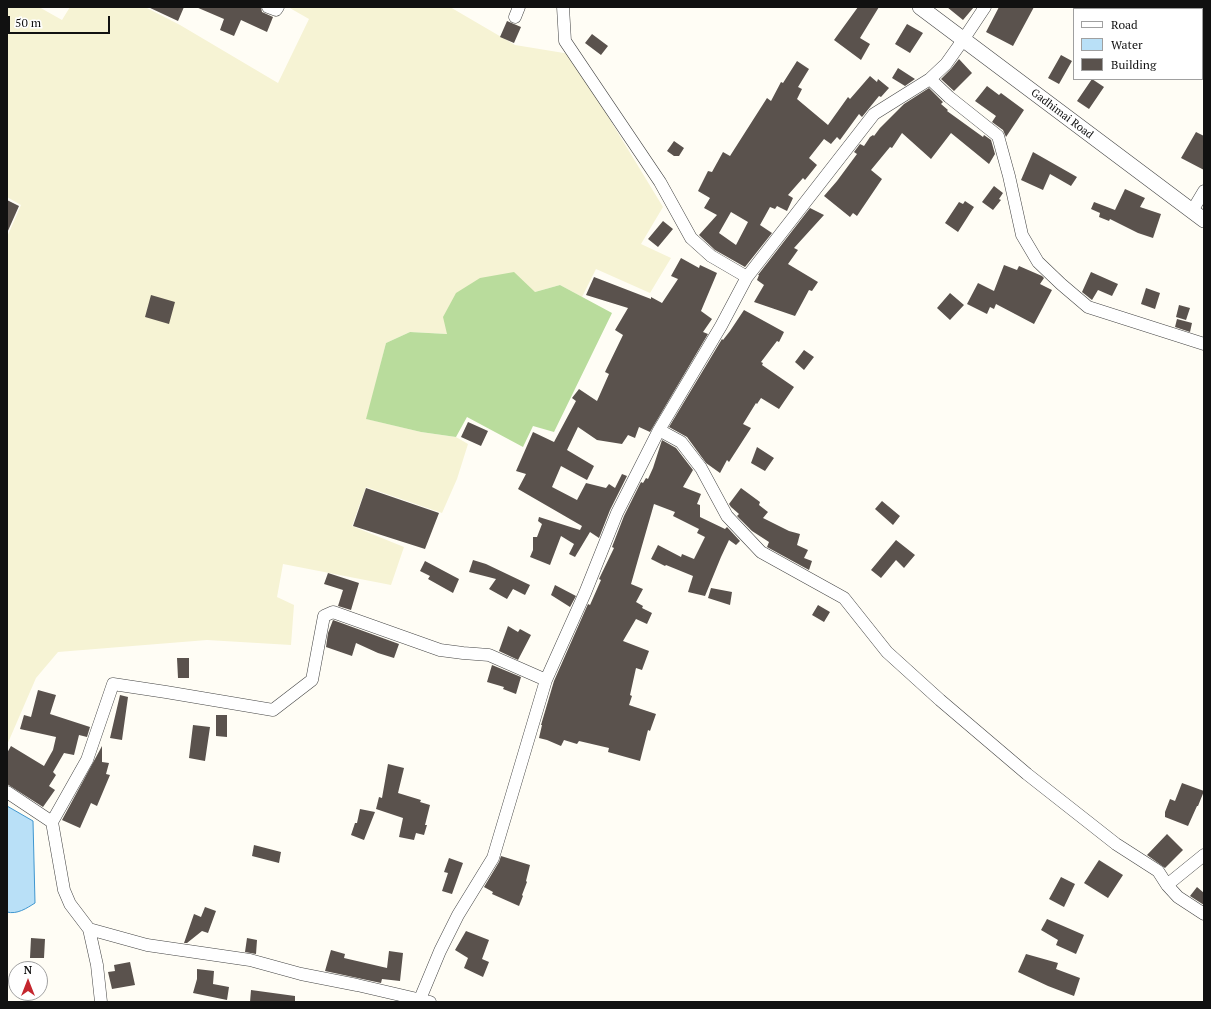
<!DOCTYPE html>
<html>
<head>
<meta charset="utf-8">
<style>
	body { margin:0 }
	#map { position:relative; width:1211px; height:1009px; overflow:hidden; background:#fffdf5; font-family:"PT Serif",serif }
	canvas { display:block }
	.frame { position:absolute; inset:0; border:8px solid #111; pointer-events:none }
	.legend { position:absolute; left:1073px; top:8px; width:130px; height:72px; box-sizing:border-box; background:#fff; border:1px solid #a0a0a0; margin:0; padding:5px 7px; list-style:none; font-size:12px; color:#111 }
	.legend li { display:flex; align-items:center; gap:8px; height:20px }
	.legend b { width:20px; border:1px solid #a0a0a0 }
	.north { position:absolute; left:8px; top:961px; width:40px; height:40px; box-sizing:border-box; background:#fff; border:1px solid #a0a0a0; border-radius:50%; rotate:0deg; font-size:11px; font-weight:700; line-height:16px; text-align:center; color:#111 }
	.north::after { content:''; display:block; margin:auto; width:14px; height:18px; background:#c4262e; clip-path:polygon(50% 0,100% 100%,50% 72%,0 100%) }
	.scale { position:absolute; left:8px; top:16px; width:102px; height:18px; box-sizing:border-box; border:2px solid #111; border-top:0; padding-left:5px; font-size:12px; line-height:14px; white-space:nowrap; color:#111; -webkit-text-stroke:3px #fff; paint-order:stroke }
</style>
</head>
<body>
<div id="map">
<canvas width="1211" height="1009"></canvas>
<div class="frame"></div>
<ul class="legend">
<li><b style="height:5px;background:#fff"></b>Road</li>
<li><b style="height:11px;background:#b9e0f7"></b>Water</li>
<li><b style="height:11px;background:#5a524d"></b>Building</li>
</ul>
<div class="north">N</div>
<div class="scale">50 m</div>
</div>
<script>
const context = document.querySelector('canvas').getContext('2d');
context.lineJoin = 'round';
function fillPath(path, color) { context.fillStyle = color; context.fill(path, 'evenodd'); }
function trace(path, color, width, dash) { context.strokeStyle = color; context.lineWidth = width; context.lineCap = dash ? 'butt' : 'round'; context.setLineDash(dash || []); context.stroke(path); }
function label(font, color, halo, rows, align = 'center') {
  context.font = font + ' "PT Serif",serif'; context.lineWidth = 4; context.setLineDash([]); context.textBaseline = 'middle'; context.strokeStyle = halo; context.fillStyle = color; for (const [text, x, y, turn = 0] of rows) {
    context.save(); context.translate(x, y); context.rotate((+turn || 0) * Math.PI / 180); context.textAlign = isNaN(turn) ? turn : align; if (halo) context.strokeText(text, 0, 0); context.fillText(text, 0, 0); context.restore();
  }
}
const farmland = new Path2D(`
	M7,7H39L62,20L70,7H145L180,25L278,83L309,19L288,7H450L515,45L570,54L663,207L641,244L671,258L650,293L596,269L582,297L560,285L535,292L448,334L410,332L386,343L367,419L421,432L456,437L468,444L457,479L442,513L366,487L352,526L404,547L391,585L283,564L277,597L294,605L291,645L207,640L58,652L36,678L7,745V237L21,205L7,197Z`);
const forest = new Path2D(`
	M514,272L535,292L560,285L612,313L554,432L533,426L523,447L467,417L456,437L421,432L366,419L386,343L410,332L447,334L443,317L456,293L480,278Z`);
const water = new Path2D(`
	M7,806L33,821L35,903C27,908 17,915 7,912Z`);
const building = new Path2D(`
	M148,7H184L178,21Z
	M196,7H261L262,12L273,17L267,32L241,20L234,36L220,30L224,19Z
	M858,7H879L860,38L870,44L861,60L834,40Z
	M947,7H974L963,20Z
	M999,7H1034L1013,46L986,32Z
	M507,21L521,27L514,43L500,37Z
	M907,24L923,33L910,53L895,44Z
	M592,34L608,46L601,55L585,43Z
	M1061,55L1072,61L1059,84L1048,78Z
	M959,59L972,73L954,91L941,79L951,69Z
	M797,61L809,69L798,87L802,89L797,99L828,125L848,97L850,99L870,76L877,82L878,79L889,88L881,97L879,96L862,117L859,114L840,140L837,137L831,144L824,139L809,158L817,165L805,180L803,178L788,195L793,198L787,211L777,206L775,209L770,207L760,225L772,233L745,267L715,250L699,235L717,215L704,208L710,198L698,191L708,171L712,172L723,152L730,156L767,98L771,101L781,82L783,83ZM731,212L748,222L736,245L719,233Z
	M898,68L915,79L905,86L892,78Z
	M1092,79L1104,87L1089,109L1077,101Z
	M987,86L999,95L1001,93L1024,110L1006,137L1003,130L992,122L996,116L975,101Z
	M929,88L943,102L941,104L948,110L947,111L983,137L984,135L991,140L995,154L989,164L951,133L931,159L902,133L892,148L890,147L871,170L882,179L857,216L853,213L850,217L824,196L837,181L857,154L854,152L860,144L864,146L870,137L873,135L874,136L880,128L904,104Z
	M1196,132L1204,136V170L1181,158Z
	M674,141L684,148L679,156H674L667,151Z
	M1033,152L1077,177L1071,186L1050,174L1043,190L1021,180Z
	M994,186L1003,193L999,199L1001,200L993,210L982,202Z
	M1125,189L1145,198L1140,207L1161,214L1153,238L1138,233L1110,219L1109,221L1099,217L1100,213L1091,209L1094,202L1115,210Z
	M7,200L19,206L7,233Z
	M965,201L974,207L958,232L945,223L959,202L963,204Z
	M810,208L824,215L794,248L798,250L788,264L818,282L812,291L809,290L795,316L754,302L764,285L757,280L759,275H758Z
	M663,221L673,229L658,247L648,239Z
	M681,258L699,268L700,265L717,273L701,311L712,319L703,332L708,334L650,432L639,427L635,438L628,435L622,444L597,440L578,427L567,450L594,466L587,480L561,466L552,487L577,500L586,483L606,488L609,484L615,488L622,474L627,476L610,510L599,538L590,532L575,557L569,554L574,544L561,536L550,565L530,557L533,550V537H537L542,524L538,521L539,517L580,530L582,526L518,489L526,474L516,471L533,432L554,442L576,401L572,398L579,389L597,401L609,374L605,372L623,335L615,330L628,308L586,295L594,277L651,299V297L662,303L678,279L671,276Z
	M1004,265L1017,270L1019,266L1042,276L1044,278L1040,284L1052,290L1034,324L996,304L994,309L990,307L987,314L967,304L978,283L994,291Z
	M1091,272L1118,284L1112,296L1098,290L1092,300L1082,292Z
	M1146,288L1160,293L1155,309L1141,304Z
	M950,293L964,305L950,320L937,308Z
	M151,295L175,302L169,324L145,317Z
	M1179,305L1190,308L1186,320L1176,317Z
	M744,310L784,332L779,342L777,341L761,362L763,363L762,365L794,387L779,409L761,398L757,404L756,403L743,424L751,428L729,462L727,460L720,473L706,463L687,437L669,427L722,339L723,340L730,331Z
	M1177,319L1192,323L1190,332L1175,327Z
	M804,350L814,357L804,370L795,362Z
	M468,422L488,431L481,446L461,437Z
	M662,440L676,448L693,470L683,487L701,494L697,504L700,505V517L725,529L727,527L740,541L736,545L729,540L721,557L705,596L688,592L693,576L666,565L665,566L651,559L658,545L681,557L682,554L694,559L705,537L697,533L699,529L673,516L675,512L654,504L631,584L643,589L636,602L643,606L642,608L652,613L647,624L636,619L623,641L649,651L642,670L636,668L630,695L632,696L629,705L656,714L650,731L648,730L640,761L608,752L609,748L579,741L577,744L564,740L561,746L547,740L539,738L542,725H541L554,681L588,604L590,605L601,580L599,579L614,548L612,547L624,516L641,482L643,483L646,478L648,479L653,468Z
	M757,447L774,458L765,471L751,463Z
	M366,488L439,513L425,549L353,526Z
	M741,488L760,502L759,505L768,512L763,518L789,531L800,534L797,545L808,550L804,558L812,561L809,570L767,547L769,542L752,531L737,516L739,514L731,507L729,504Z
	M882,501L900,516L893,525L875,509Z
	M896,540L915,555L904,568L896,560L881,578L871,570Z
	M473,560L486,564L530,585L525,595L513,589L507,599L489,589L496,579L469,572Z
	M425,561L459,579L453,593L428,579L430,576L420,571Z
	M328,573L359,583L351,610L338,606L343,590L324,584Z
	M555,585L576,596L570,607L551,595Z
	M711,588L732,592L730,605L708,598Z
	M818,605L830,612L824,622L812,615Z
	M333,620L399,644L394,658L378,653L356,643L352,656L326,647L328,633Z
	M508,626L518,632L520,629L531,635L518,660L499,651Z
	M177,658H189V678H178Z
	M492,665L521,677L516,694L503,689L504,687L487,682Z
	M38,690L56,695L50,714L90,727L87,737L79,735L74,755L64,753L53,772L56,775L49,786L55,790L43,807L7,784V753L11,746L44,766L53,750L56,737L20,729L24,715L31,717Z
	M120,695L128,697L122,740L110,738Z
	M216,715H227V737L216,736Z
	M193,725L210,727L205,761L189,758Z
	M102,746V762L109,763L106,774L110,775L97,806L91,803L80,828L62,820Z
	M388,764L404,768L398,793L421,800L420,802L430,805L425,825H427L424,835L416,833L414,840L399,837L403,818L376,809L379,797L382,798Z
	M1182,783L1204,791L1198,806H1197L1188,826L1165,817V812L1170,799L1175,801Z
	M360,809L375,812L364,840L351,835L355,823H357Z
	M1167,834L1183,850L1165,868L1147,855Z
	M254,845L281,852L279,863L252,856Z
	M501,856L530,865L526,881L527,882L522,895L523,896L519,906L492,894L493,892L484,887L499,862Z
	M449,858L463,863L452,894L442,891L448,873L444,872Z
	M1099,860L1123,875L1108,898L1084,883Z
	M1061,877L1075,884L1064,907L1049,899Z
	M1197,887L1204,893V905L1190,896Z
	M205,907L216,911L208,933L202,931L187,943H184L194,914L201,917Z
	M1047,919L1084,935L1076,954L1056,945L1058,940L1041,930Z
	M466,931L489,940L482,959L489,962L483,977L464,968L468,958L455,950Z
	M31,938L45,939L44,958H30Z
	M247,938L257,940L256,954L245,952Z
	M331,950L345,954L344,958L387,968L389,951L403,953L400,981L382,979L381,983L325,971Z
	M1026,954L1058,963L1056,969L1080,978L1074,996L1048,986L1018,972Z
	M130,962L135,985L112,989L108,972L115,971L114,965Z
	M197,969L214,971L213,984L229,987L227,1000L193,993L197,979Z
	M251,990L295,996V1002H250Z`);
const minor = new Path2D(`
	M268,7L276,10L278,7
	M563,7L565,41L660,182L691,238L711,256L747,277
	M515,17L519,7
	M930,79L949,97L998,136L1009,176L1022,235L1038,262L1061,284L1088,307L1204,344
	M1192,211L1204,191
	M659,430L681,442L701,468L727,516L761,552L844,598L887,652L940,700L1027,774L1116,844L1158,871L1167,885L1178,897L1204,914
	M7,792L52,822L64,890L70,904L89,929L147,945L250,960L301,974L357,985L430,1002
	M52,822L87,760L113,684L166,692L273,710L312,680L324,616L333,612L440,650L463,653L489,655L546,680
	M1167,885L1204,855
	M89,929L97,965L101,1002
	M420,999L440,951L458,915L493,858L546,680L585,593L617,513L659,430L721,326L747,277L874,114L930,79L946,64L963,40L985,7`);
const tertiary = new Path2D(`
	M920,7L1204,220`);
const streetNames = [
	["Gadhimai Road",1062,114,37]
];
fillPath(farmland, '#f6f3d4');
fillPath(forest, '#b9dc9c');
fillPath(water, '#b9e0f7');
trace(water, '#3f96cf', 1);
fillPath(building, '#5a524d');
trace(minor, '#444', 13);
trace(tertiary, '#444', 16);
trace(minor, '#fff', 12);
trace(tertiary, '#fff', 15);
label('11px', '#111', '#fff', streetNames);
</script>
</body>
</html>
